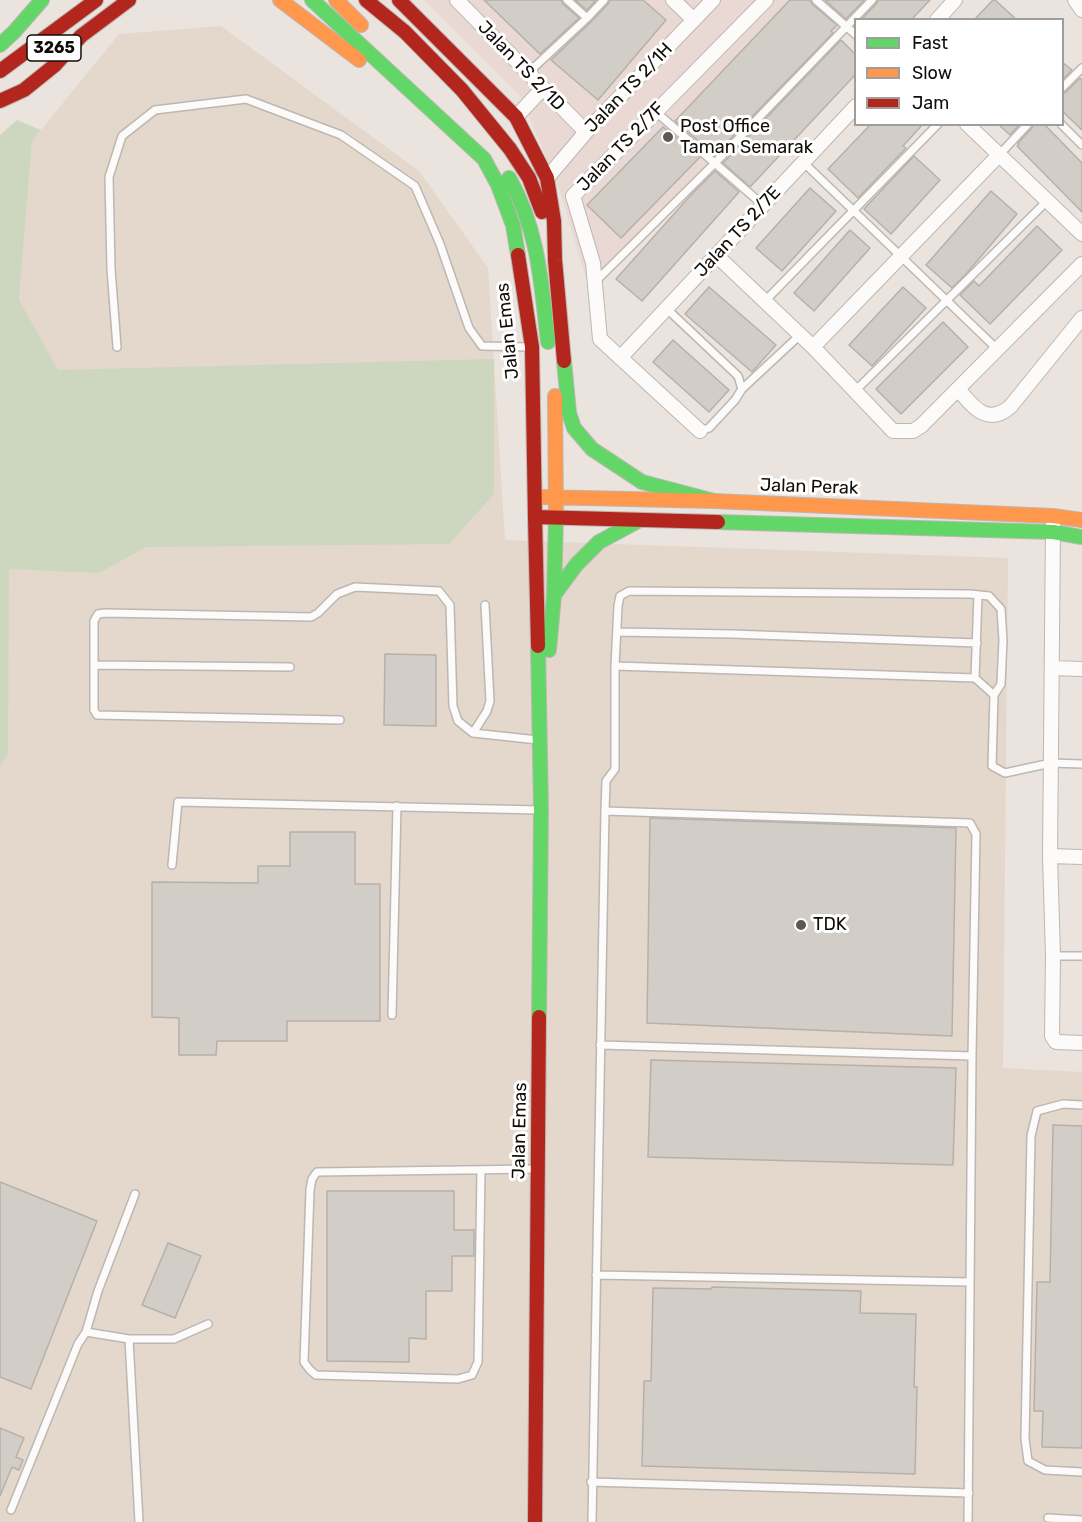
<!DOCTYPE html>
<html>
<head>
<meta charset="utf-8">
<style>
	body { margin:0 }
	#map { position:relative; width:1082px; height:1522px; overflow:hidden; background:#ebe4de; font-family:Rubik,sans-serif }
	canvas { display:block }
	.legend { position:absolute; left:854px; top:18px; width:210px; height:108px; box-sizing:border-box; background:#fff; border:2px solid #9f9e9c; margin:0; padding:8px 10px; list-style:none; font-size:18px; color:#100c08 }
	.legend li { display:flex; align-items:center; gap:12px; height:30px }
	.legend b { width:30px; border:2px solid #9f9e9c }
</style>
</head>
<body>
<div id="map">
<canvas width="1082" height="1522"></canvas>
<ul class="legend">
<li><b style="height:8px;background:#63d668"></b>Fast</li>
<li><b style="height:8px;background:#ff974d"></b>Slow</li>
<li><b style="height:8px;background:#b3261e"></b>Jam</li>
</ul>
</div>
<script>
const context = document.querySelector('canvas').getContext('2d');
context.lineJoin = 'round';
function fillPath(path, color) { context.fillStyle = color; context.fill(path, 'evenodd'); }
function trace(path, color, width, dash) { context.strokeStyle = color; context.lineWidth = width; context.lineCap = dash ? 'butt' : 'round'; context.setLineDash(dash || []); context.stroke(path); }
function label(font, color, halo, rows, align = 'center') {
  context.font = font + ' Rubik,sans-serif'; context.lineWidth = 6; context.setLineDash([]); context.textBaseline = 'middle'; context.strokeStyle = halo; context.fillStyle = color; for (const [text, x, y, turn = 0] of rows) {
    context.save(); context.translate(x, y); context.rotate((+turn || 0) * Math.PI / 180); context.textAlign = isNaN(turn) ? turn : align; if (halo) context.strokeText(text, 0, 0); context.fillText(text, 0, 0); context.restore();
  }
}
const commercial = new Path2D(`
	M424,0H868L589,288L559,188L521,97Z`);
const built = new Path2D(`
	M221,26L419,171L488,268L505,540L1008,558L1003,1068L1082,1072V1522H0V526L32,141L119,34Z`);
const green = new Path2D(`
	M17,120L41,130L32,141L19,300L58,370L494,359V494L449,544L146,547L99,573L9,569L8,754L0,766V135Z`);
const building = new Path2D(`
	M484,0H561L563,4L579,18L540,54Z
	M575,0H596L587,10Z
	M610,0H643L666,20L598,100L551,60L591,22L608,4Z
	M790,0H810L812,4L837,25L831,31L833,33L715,155L675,121Z
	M825,0H864L846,19Z
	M878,0H930L911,20H861L876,4Z
	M993,0H995L1017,20H974Z
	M841,40L855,54V75L750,187L723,163Z
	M1062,62L1072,70L1062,80Z
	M1080,78L1082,80V130L1062,111V94L1066,92Z
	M871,124H923L903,146L906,148L858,198L828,169Z
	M998,124H1020L1010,135Z
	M1034,124H1044L1082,163V212L1017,146L1019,144L1018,143L1032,128Z
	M663,127L700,157L621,238L587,205Z
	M914,156L940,180L891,234L864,209Z
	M715,171L739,192L642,301L616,279L690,196Z
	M810,188L836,211L782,271L756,248Z
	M991,191L1017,214L966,274L952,288L926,265Z
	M1037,226L1062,250L990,324L960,295L974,281L979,286Z
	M850,230L870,248L814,311L794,293Z
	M709,287L776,345L752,372L685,314Z
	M903,287L926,308L872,366L849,345Z
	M943,322L968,347L901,414L876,389Z
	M673,340L729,390L709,412L653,362Z
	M385,654L436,655V726L384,725Z
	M650,818L956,828L952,1036L647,1023Z
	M290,832H355V884H380V1021H287V1041H217L216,1055H179V1018L152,1017V882L258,883V866H290Z
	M651,1060L956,1068L953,1165L648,1157Z
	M1053,1125L1082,1126V1448L1042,1447L1043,1411H1034L1037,1282H1050Z
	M0,1182L97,1221L31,1389L0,1377Z
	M327,1191H454V1230H474V1256H452V1291H426V1339L409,1338V1362L327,1361Z
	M168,1243L201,1256L175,1318L142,1305Z
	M712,1287L861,1291L860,1313L916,1314L914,1387H917L915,1474L642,1466L644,1381H651L653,1288L711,1289Z
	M0,1428L24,1438L16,1457L23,1460L19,1470L12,1467L0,1496Z`);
const lane = new Path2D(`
	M567,0L587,18
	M816,0L856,35
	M528,73L587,18L604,0
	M1062,88L1082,68
	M656,112L763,205
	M1061,124L1082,145
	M999,155L1028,124
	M803,162L997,349
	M595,282L715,163L872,0
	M765,301L938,124
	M667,309L738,376L742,389L735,400L709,428L700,431
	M117,347L111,269L109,177L122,136L155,110L246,99L341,135L415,186L440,244L469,328L482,346L529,347
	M742,389L800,335
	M855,391L1047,201
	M617,632L732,634L977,643
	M94,665L290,667
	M615,666L975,678L994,695
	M975,678L978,595
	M340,720L97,715L94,710V621L98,614L105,613L311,617L318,613L337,594L355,587L439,591L450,605L453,706L458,721L473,733L538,740
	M473,733L487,711L490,701L485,605
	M605,811L970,823L976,834L972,1056L968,1522
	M172,865L178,802L539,810
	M1053,956H1082
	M392,1015L397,806
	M600,1045L972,1056
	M1082,1105L1063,1104L1037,1111L1031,1136L1025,1439L1028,1461L1045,1470L1082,1472
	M481,1170L478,1362L472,1375L458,1379L316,1375L310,1370L304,1362L310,1190L312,1179L317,1172L536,1169
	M596,1275L970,1282
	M86,1332L129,1339L139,1522
	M129,1339H174L208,1324
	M591,1482L969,1493
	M11,1510L78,1344L86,1332L98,1291L135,1194
	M1048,1518L1082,1520
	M592,1522L605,811L606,781L615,769V666L618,606L620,596L629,591L970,594L989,596L1001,609L1003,640L1001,684L994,695L992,766L1005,773L1051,763L1082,764`);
const street = new Path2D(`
	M457,0L586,132
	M673,0L694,20
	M1075,0L1082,10
	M937,20L955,0
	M516,117L543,88
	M967,124L1082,234
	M547,178L586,132L713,0
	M716,255L813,347L999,155
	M813,347L893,431H913L921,426L1082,264
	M620,358L856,106
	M958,389C973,407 987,426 1010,407L1082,318
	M700,431L600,339L593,263L573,196L766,0
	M1053,525L1050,856L1053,956L1052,1036L1056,1042L1082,1043
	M1052,668L1082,669
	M1050,856L1082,857`);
const fast = new Path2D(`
	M312,0L484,159L498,185L513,225L518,255
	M0,45L14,32L42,0
	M509,178C539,231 541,283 548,342
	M564,361L569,413L574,428L592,449L642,482L714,501
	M718,522L1053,532L1082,537
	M554,595L576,565L599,542L638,521
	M538,646L541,810L539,1017
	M549,650L554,595L556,517`);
const slow = new Path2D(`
	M280,0L359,60
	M336,0L361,25
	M555,396L556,517
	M542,497L714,501L1053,516L1082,520`);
const jam = new Path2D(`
	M366,0L405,32L462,90L510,149L529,178L542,212
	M399,0L516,117L547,178L554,221L555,260L564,361
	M0,71L96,0
	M0,101L24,90L55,65L81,36L129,0
	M518,255L532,347L535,517L718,522
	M535,517L538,646
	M535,1522L539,1017`);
const markers = [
	[668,137,6,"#5d5853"],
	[801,925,6,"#5d5853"]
];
const shields = [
	[54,48,54]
];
const shieldNames = [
	["3265",54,48]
];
const streetNames = [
	["Jalan TS 2/1D",521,66,46],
	["Jalan TS 2/1H",629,88,-46],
	["Jalan TS 2/7F",621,147,-46],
	["Jalan TS 2/7E",738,232,-47],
	["Jalan Emas",508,331,-96],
	["Jalan Perak",809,487,2],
	["Jalan Emas",520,1131,-89]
];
const poiNames = [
	["Post Office",680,127],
	["Taman Semarak",680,148],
	["TDK",813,925]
];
fillPath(commercial, '#ead8d4');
fillPath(built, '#e4d7cb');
fillPath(green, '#cdd7bf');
fillPath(building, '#d3cdc8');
trace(building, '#b6b0ab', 1.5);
trace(lane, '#bcb7b2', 10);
trace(street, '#bcb7b2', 16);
trace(fast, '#bcb7b2', 16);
trace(slow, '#bcb7b2', 16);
trace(jam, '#bcb7b2', 16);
trace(lane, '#fcfbfa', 7);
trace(street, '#fcfbfa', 14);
trace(fast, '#63d668', 14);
trace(slow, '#ff974d', 14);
trace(jam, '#b3261e', 14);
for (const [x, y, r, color] of markers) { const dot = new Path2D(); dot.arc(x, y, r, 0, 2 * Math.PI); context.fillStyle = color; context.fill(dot); trace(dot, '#fff', 2); }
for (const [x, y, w] of shields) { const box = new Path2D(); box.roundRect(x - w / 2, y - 13, w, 26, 4.5); context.fillStyle = '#fff'; context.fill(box); trace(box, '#100c08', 1.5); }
label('bold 16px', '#100c08', null, shieldNames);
label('18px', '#100c08', '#fff', streetNames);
label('18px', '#100c08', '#fff', poiNames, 'left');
</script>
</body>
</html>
